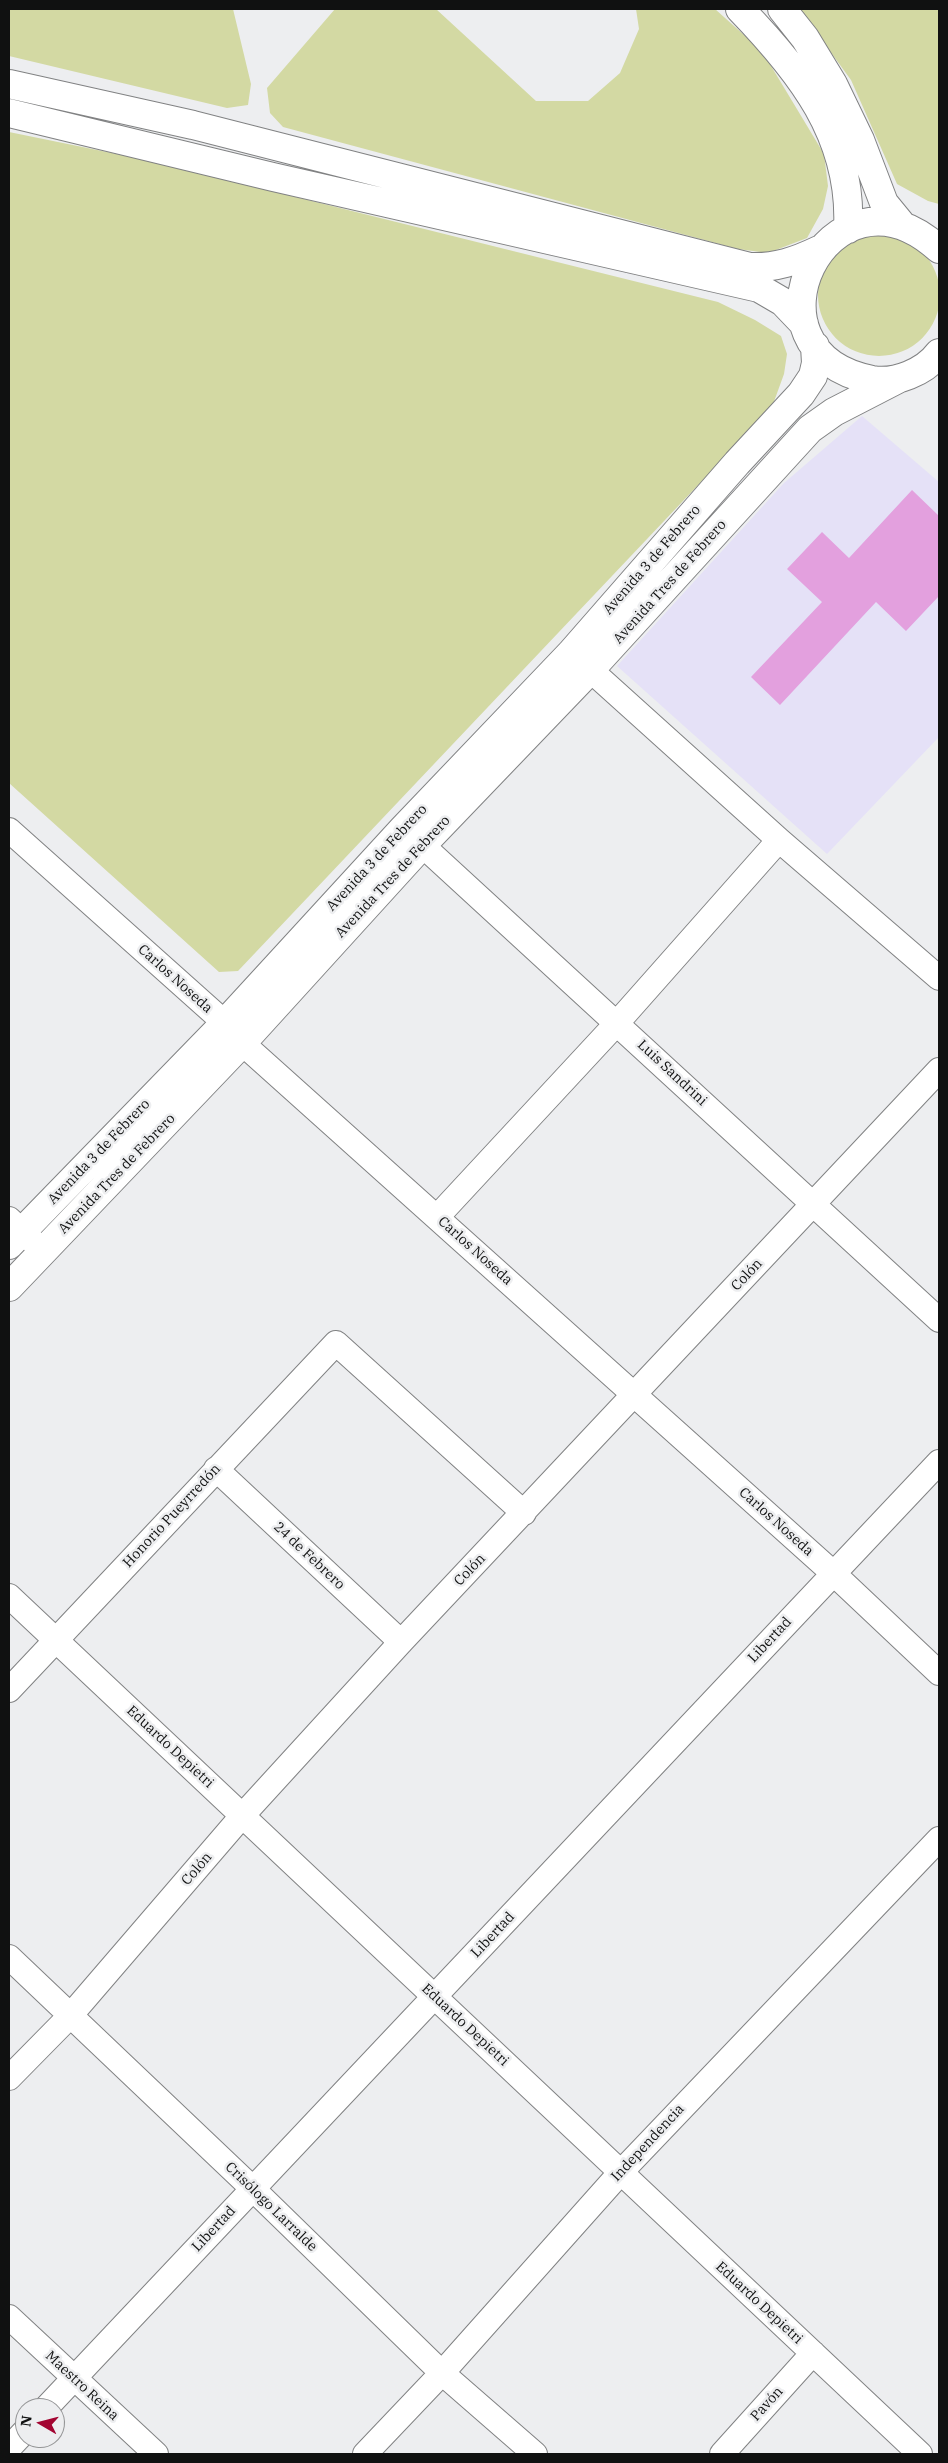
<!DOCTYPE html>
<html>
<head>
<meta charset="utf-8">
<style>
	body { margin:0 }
	#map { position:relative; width:948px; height:2463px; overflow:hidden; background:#edeef0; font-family:"IBM Plex Serif",serif }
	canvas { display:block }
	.frame { position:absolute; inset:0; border:10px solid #101111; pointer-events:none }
	.north { position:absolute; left:15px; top:2398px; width:50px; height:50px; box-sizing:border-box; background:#edeef0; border:1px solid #959697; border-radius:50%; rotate:278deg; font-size:14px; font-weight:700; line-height:20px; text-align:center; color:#101111 }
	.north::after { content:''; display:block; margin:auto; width:18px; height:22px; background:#a30532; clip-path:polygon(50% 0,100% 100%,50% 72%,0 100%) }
</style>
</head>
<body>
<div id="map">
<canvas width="948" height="2463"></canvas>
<div class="frame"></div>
<div class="north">N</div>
</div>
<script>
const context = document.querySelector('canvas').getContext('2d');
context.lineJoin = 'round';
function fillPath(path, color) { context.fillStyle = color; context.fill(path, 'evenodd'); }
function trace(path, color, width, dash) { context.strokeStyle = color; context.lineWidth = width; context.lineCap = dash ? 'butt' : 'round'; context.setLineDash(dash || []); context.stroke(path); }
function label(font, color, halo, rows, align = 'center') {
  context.font = font + ' "IBM Plex Serif",serif'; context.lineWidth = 5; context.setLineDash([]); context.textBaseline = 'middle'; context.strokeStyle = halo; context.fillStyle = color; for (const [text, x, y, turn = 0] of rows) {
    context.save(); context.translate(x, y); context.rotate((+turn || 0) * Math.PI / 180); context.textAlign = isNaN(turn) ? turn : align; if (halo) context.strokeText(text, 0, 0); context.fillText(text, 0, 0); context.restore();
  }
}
const industrial = new Path2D(`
	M862,416L939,482V737L827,854L617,666L784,483Z`);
const green = new Path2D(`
	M9,9H233L251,84L248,105L227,108L9,56Z
	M335,9H436L536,101H588L620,73L639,29L636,9H715L762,51L824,154L828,186L823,209L807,238L768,253L738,249L283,127L270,113L267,88Z
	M799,9H939V204L928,201L897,184L851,80Z
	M9,132L151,161L718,302L755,320L781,336L787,354L784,374L772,407L238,971L219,972L9,783Z
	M818 295a61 61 0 1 1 122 0a61 61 0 1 1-122 0Z`);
const building = new Path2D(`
	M912,490L939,516V596L906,631L876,602L780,705L751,677L822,602L787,569L822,532L849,558Z`);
const minor = new Path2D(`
	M576,657L779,840L939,978
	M9,830L225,1023L242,1043L833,1573L939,1673
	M409,833L939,1320
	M437,1217L617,1023L779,840
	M9,1219L43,1251
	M216,1469L401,1642
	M9,1596L920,2454
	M9,1690L336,1343L524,1513
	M9,1957L252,2188L442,2373L535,2454
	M9,2078L70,2016L242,1816L401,1642L939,1070
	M9,2317L156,2454
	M46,2408L939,1462
	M9,2448L25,2431
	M365,2454L442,2373L621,2172L939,1839
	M722,2454L813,2353`);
const secondary = new Path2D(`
	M740,9C800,71 853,137 848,229
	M782,9L805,38L833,84L860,140L884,203L902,225
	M9,84L193,125L750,267C776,268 796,261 819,250
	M9,113L273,177L759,288L783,302L804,324
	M939,249C829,149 730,352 872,380C895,384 925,372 939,353
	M9,1245L225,1023L403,829L571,653L737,463L801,394L813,376L816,363L815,346
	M9,1287L242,1043L423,844L590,670L810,429L834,412L898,379`);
const streetNames = [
	["Avenida 3 de Febrero",652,560,-49],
	["Avenida Tres de Febrero",670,582,-48],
	["Avenida 3 de Febrero",377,858,-47],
	["Avenida Tres de Febrero",393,877,-47],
	["Carlos Noseda",175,979,42],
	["Luis Sandrini",672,1073,43],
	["Avenida 3 de Febrero",99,1152,-46],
	["Avenida Tres de Febrero",117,1174,-46],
	["Carlos Noseda",475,1251,42],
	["Colón",747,1275,-47],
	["Honorio Pueyrredón",172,1516,-47],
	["Carlos Noseda",776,1522,42],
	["24 de Febrero",309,1556,43],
	["Colón",470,1570,-46],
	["Libertad",770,1640,-47],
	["Eduardo Depietri",170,1747,43],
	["Colón",197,1869,-49],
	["Libertad",493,1935,-47],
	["Eduardo Depietri",465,2025,43],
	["Independencia",648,2143,-47],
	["Crisólogo Larralde",271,2207,44],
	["Libertad",214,2229,-47],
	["Eduardo Depietri",759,2303,43],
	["Maestro Reina",82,2386,43],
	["Pavón",767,2404,-48]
];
fillPath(industrial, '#e5e1f7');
fillPath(green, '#d3d9a3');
fillPath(building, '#e3a0de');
trace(minor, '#818283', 26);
trace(secondary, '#818283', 30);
trace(minor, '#fff', 24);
trace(secondary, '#fff', 28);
label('14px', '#101111', '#edeef0', streetNames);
</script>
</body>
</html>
